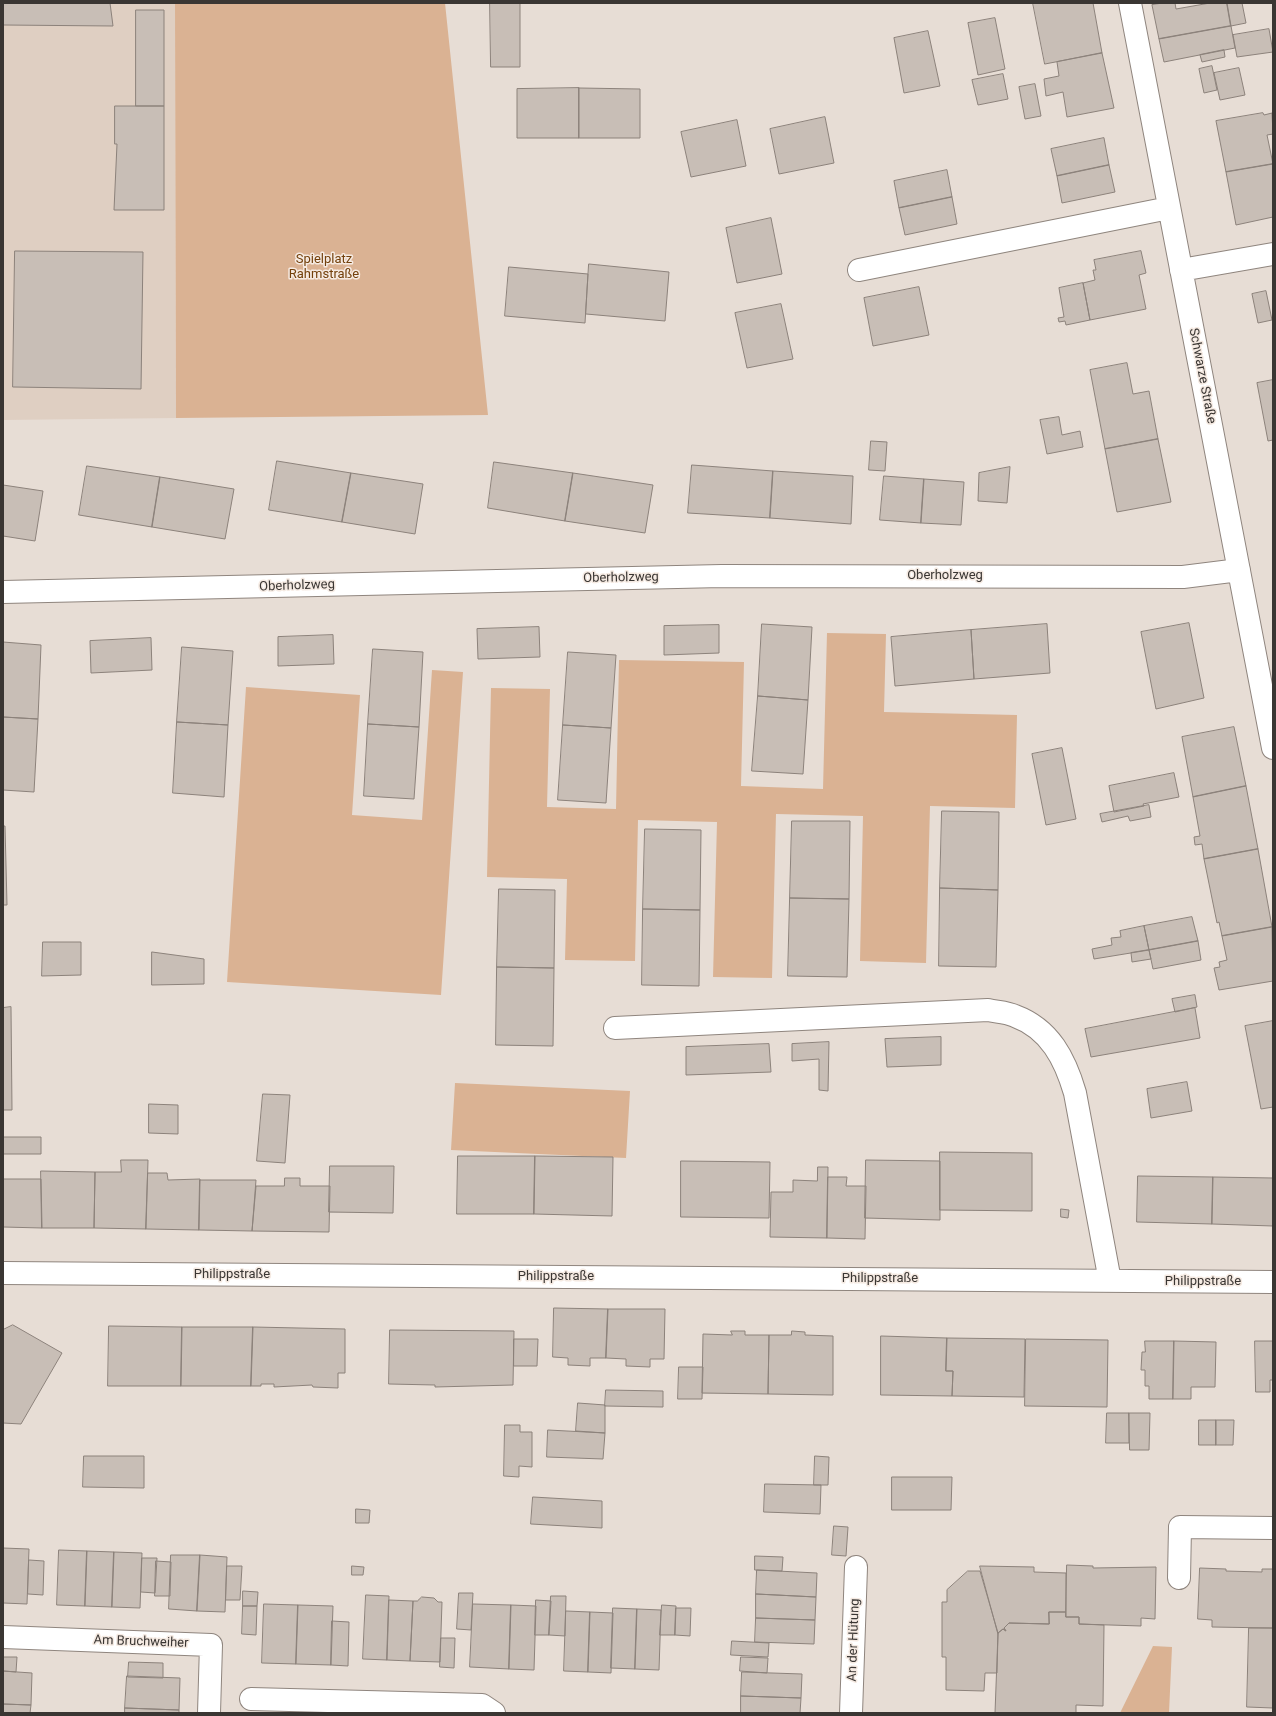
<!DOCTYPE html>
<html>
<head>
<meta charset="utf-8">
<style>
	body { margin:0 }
	#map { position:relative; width:1276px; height:1716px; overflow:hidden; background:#e7ddd5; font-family:Roboto,sans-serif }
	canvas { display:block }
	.frame { position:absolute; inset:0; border:4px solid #3a3633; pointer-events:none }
</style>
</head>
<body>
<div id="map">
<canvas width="1276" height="1716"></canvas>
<div class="frame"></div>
</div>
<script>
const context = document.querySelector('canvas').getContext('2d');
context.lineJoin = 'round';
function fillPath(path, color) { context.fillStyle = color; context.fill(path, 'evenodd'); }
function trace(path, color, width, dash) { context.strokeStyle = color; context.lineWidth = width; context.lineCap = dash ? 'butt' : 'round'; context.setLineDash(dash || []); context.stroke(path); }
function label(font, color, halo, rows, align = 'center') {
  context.font = font + ' Roboto,sans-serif'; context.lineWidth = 3; context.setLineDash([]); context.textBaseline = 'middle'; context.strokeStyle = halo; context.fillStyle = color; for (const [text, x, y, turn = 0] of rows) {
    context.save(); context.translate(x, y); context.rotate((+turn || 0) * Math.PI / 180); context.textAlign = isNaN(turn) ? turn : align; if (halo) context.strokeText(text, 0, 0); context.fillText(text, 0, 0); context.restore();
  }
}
const built = new Path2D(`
	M3,3H175L176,418L3,420Z`);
const green = new Path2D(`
	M175,3H445L488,415L176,418Z
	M827,633L886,634L884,712L1017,715L1015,808L930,806L926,963L860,961L863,816L776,814L772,978L713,977L717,822L638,820L635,961L565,960L567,879L487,877L491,688L550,689L547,807L616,809L619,660L744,662L741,786L823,789Z
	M432,670L463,672L441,995L227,982L246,687L360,695L352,815L422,820Z
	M455,1083L630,1091L626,1158L451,1150Z
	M1153,1646L1172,1647L1169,1713H1120Z`);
const building = new Path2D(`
	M3,3H110L113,26L3,25Z
	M490,3H520V67H491Z
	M1033,3H1093L1102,53L1045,64Z
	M1163,3H1175L1176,9L1210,3H1227L1231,26L1159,39L1152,5Z
	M1227,3H1242L1246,23L1231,26Z
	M136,10H164V106H136Z
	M995,18L1005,69L978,75L968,23Z
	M1231,26L1235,48L1164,62L1159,39Z
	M1269,29L1273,52L1237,57L1233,35Z
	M928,31L940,86L904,93L894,38Z
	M1224,50L1225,57L1202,62L1200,55Z
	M1102,53L1114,108L1067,117L1063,92L1046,96L1044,79L1059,76L1057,62Z
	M1212,66L1217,90L1204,93L1199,69Z
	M1239,68L1245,95L1220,100L1214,73Z
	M1003,74L1008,99L978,105L972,80Z
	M1035,84L1041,116L1025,119L1019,87Z
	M579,88V138H517V89Z
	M579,88L640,89V138H579Z
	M115,106H164V210H114L117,144H115Z
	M1263,113L1264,115L1272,113L1273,134L1267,135L1273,164L1226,172L1216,121Z
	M825,117L834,163L779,174L770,129Z
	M737,120L746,166L691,177L681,132Z
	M1104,138L1109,165L1057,176L1051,149Z
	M1273,164V217L1236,225L1226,172Z
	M1109,165L1115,192L1062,203L1057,176Z
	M947,170L952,197L899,208L894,181Z
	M952,197L957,224L905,235L899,208Z
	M771,218L782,274L737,283L726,228Z
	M15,251L143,252L141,389L13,387Z
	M1141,251L1146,273L1139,275L1146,309L1090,320L1083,283L1095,280L1093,270H1096L1094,260Z
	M589,264L669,272L665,321L586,314Z
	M509,267L588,274L585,323L505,316Z
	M1083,283L1090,320L1066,325L1065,321L1059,322L1058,318L1064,317L1059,288Z
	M919,287L929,335L873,346L864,298Z
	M1266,291L1272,320L1258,323L1252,294Z
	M781,304L793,359L747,368L735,313Z
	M1127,363L1133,394L1149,391L1158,439L1105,449L1090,370Z
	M1273,380V440L1268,441L1257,383Z
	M1059,417L1062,435L1080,431L1083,447L1047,454L1040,420Z
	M1158,439L1171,502L1117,512L1105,449Z
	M871,441L887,442L885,471L869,470Z
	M277,461L351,473L342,522L269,510Z
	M494,462L573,473L565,521L488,508Z
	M692,465L773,471L770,518L688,513Z
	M87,466L160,477L152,527L79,515Z
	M1010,467L1007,503L978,501L979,473Z
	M773,471L853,476L851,524L770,518Z
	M351,473L423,484L415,534L342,522Z
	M573,473L653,485L645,533L565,521Z
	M884,476L924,479L921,523L880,520Z
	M160,477L234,489L225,539L152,527Z
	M924,479L964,482L961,525L921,523Z
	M3,485L43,491L35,541L3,536Z
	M1189,623L1204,698L1156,709L1141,632Z
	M762,624L812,627L808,700L758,696Z
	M1047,624L1050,673L974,679L971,630Z
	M719,625V653L664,655V626Z
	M539,627L540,657L478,659L477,629Z
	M971,630L974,679L895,686L891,637Z
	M333,635L334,664L278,666V637Z
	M151,638L152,670L91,673L90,641Z
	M3,642L41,645L38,719L3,717Z
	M182,647L233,651L228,725L177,722Z
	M373,649L423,652L419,727L368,724Z
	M568,652L616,655L611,728L563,725Z
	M758,696L808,700L803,774L752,771Z
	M3,717L38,719L34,792L3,790Z
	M177,722L228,725L224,797L173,793Z
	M368,724L419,727L414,799L364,796Z
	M563,725L611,728L606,803L558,800Z
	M1234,727L1246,786L1193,797L1182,737Z
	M1062,748L1076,819L1046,825L1032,754Z
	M1174,773L1179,797L1143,804L1144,806L1114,812L1109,786Z
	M1246,786L1258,849L1204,859L1202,844L1195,845L1194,837L1200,836L1193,797Z
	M1149,805L1151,817L1130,821L1128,816L1102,822L1100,814Z
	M942,811L999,812L998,890L940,888Z
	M792,821H850L849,899L790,898Z
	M3,826H5L7,905H3Z
	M645,829L701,830L700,910L643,909Z
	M1258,849L1272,927L1222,936L1219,922L1217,923L1204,859Z
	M940,888L998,890L996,967L939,966Z
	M499,889L555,890L554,968L497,967Z
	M790,898L849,899L847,977L788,976Z
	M643,909L700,910L699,986L642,985Z
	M1192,917L1198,941L1149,950L1144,926Z
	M1144,926L1149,950L1094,959L1092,949L1112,945L1111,938L1121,937L1120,931Z
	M1272,927L1273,981L1219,990L1214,968L1220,967L1219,962L1227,960L1222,936Z
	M1198,941L1201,960L1153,969L1149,950Z
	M43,942H81V975L42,976Z
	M1149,950L1151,959L1132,962L1131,953Z
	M152,952L204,959V984L152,985Z
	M497,967L554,968L553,1046L496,1045Z
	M1195,995L1197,1007L1175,1012L1172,999Z
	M11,1007L12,1110H3V1008Z
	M1195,1008L1200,1038L1091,1057L1085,1029Z
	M1273,1021V1107L1261,1109L1245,1026Z
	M941,1037V1065L887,1067L885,1039Z
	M829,1042L828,1091L819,1090V1059L792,1061V1044Z
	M769,1044L771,1072L686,1075V1047Z
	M1187,1082L1192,1111L1151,1118L1147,1089Z
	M263,1094L290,1095L285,1163L257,1161Z
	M149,1104L178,1105V1134L149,1133Z
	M3,1137H41V1154H3Z
	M940,1152L1032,1153V1211L940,1210Z
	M458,1156H535L534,1214H457Z
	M535,1156L613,1157L612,1216L534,1214Z
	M121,1160H148L146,1229L94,1228L95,1172H121Z
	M866,1160L940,1161V1220L865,1218Z
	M681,1161L770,1162L769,1218L681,1217Z
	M330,1166H394L393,1213L329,1212Z
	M818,1167H828L827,1238L770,1237L771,1192H793V1180L817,1181Z
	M41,1171L95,1172L94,1228H42Z
	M148,1173H167L168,1180L200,1179L199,1230L146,1229Z
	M1138,1176L1213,1177L1212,1224L1137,1222Z
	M828,1177H847L846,1186H866L865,1239L827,1238Z
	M1213,1177L1273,1178V1226L1212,1224Z
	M285,1178H300V1186H330L329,1232L252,1231L256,1186H284Z
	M3,1179H41L42,1228L3,1227Z
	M200,1180H256L252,1231L199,1230Z
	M1061,1209L1069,1210L1068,1218L1061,1217Z
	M554,1308L608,1309L606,1358H590V1366L568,1365V1358L553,1357Z
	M608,1309H665L664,1359H650V1367L626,1366V1359L606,1358Z
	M13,1325L62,1353L21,1424L3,1423V1330Z
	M109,1326L182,1327L181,1386H108Z
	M182,1327H253L251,1386H181Z
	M253,1327L345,1329V1373H338V1388L313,1387L312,1385L274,1387V1384H261V1386H251Z
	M390,1330L514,1331L513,1385L435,1387V1385L389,1384Z
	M731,1331H745V1335H769L768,1394L702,1393L703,1334L732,1335Z
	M792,1331L805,1332V1335L833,1336V1395L768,1394L769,1335H791Z
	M881,1336L947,1338L946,1371H953L952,1396L881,1395Z
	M947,1338L1025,1339L1024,1397L952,1396L953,1371H946Z
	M514,1339H538L537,1366H514Z
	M1026,1339L1108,1340L1107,1407L1025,1406Z
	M1145,1341H1174L1173,1399H1149V1386H1145V1370H1141L1142,1352H1145Z
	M1174,1341L1216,1342L1215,1387H1191V1399H1173Z
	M1255,1341H1273V1380H1270V1392H1256Z
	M679,1367H703L702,1399H678Z
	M606,1390L663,1391V1407L605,1406Z
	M578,1403L605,1405V1433L576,1431Z
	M1107,1413H1129V1443H1106Z
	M1129,1413H1150L1149,1450H1130Z
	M1199,1420H1216V1445H1199Z
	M1216,1420H1234L1233,1445H1216Z
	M505,1425H520V1432H532V1467L519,1466V1477L504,1476Z
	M548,1430L605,1433L603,1459L547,1457Z
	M84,1456H144V1488L83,1487Z
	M815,1456L829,1457L828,1485H814Z
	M892,1477H952L951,1510H892Z
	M765,1484L821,1485L820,1514L764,1512Z
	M533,1497L602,1501V1528L531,1524Z
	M356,1509L370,1510L369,1523H356Z
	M834,1526L848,1527L846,1556L832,1555Z
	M3,1548L29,1549L27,1604L3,1603Z
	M59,1550L87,1551L85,1606L57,1605Z
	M87,1551L114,1552L112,1607L85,1606Z
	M114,1552L142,1553L140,1608L112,1607Z
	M171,1555H200L197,1611L169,1609Z
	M200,1555L227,1557L225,1612L197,1611Z
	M755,1556L783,1557L782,1571L755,1570Z
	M142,1558H157L155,1593L141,1592Z
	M29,1560L44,1561L43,1595L28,1594Z
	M156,1561L171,1562L170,1596H155Z
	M1067,1565L1093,1566V1568L1156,1567L1155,1619L1141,1618V1626L1079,1624V1617H1066Z
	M227,1566H242L240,1600H226Z
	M352,1566L364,1567L363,1575H352Z
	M980,1566L1034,1567V1572L1066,1573V1612H1049V1624L1009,1623L1004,1628L1006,1631L1003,1629L998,1633Z
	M1200,1568L1226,1569V1571L1262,1572V1569H1273V1628L1212,1627V1620L1198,1619Z
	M757,1570L817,1573L816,1597L756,1594Z
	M968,1571H980L998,1633L997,1673H985L984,1691L946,1690V1657H942V1602H947V1590Z
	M243,1591L258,1592L257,1606H243Z
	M459,1593H473L471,1630L457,1629Z
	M756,1594L816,1597L815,1620L756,1618Z
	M366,1595L389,1596L387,1660L363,1659Z
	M551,1596H566L565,1636L549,1635Z
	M422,1597L434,1598L438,1602H442L440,1662L410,1661L413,1601H417Z
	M389,1600L413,1601L410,1661L387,1660Z
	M536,1600L551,1601L549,1635H535Z
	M264,1604L298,1605L296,1664L262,1663Z
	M473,1604L511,1605L509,1669L470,1667Z
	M298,1605L333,1606L331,1665L296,1664Z
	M511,1605L536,1606L534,1670L509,1669Z
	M662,1605L676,1606L675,1635H660Z
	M243,1606H257L256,1635L242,1634Z
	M613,1608L637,1609L635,1669L611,1668Z
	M676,1608H691L690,1636L675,1635Z
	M637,1609L661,1610L659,1670L635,1669Z
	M566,1611L590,1612L588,1672L564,1671Z
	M590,1612L613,1613L611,1673L588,1672Z
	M1049,1612H1066V1617H1079V1624L1104,1625L1103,1706L1076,1705V1713H995L998,1633L1003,1629L1006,1631L1004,1628L1009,1623L1049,1624Z
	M756,1618L815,1620L814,1644L755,1642Z
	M332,1621L349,1622L348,1666L331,1665Z
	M1249,1628H1273V1708L1247,1707Z
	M441,1638H455L454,1668L440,1667Z
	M732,1641L769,1643L768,1657L731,1655Z
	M3,1657H17L16,1672L3,1671Z
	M741,1657L768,1658L767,1673L740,1671Z
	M129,1662L163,1663V1678L128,1677Z
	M3,1671L32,1673L31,1705L3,1704Z
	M742,1672L802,1674L801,1698L741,1696Z
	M127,1676L180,1678L179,1710L125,1708Z
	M741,1696L801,1698L800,1713H741Z
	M3,1704L31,1705L30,1713H3Z
	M125,1708L179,1710V1713H125Z`);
const minor = new Path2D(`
	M1130,3L1273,748
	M859,270L1169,208
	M1181,270L1273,254
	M3,592L722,576L1183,577L1239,570
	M615,1028L988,1010C997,1012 1007,1012 1015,1016C1050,1029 1065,1059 1075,1093L1110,1281
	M3,1273L1273,1282
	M1179,1578L1180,1527L1273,1528
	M3,1637L211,1645L209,1713
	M251,1699L482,1705L494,1713
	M851,1713L856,1567`);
const parkNames = [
	["Spielplatz",324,260],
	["Rahmstraße",324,275]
];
const streetNames = [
	["Schwarze Straße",1202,376,79],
	["Oberholzweg",945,576],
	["Oberholzweg",621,578,-1],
	["Oberholzweg",297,586,-2],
	["Philippstraße",232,1275],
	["Philippstraße",556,1277],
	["Philippstraße",880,1279],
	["Philippstraße",1203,1282],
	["An der Hütung",854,1640,-88],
	["Am Bruchweiher",141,1642,2]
];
fillPath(built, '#dfcfc2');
fillPath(green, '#dab293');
fillPath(building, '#c8beb6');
trace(building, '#8c827b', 1);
trace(minor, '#8f857e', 24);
trace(minor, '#fff', 22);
label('13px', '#73400b', '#f5eae2', parkNames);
label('13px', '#3a3633', '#f5eae2', streetNames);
</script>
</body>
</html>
